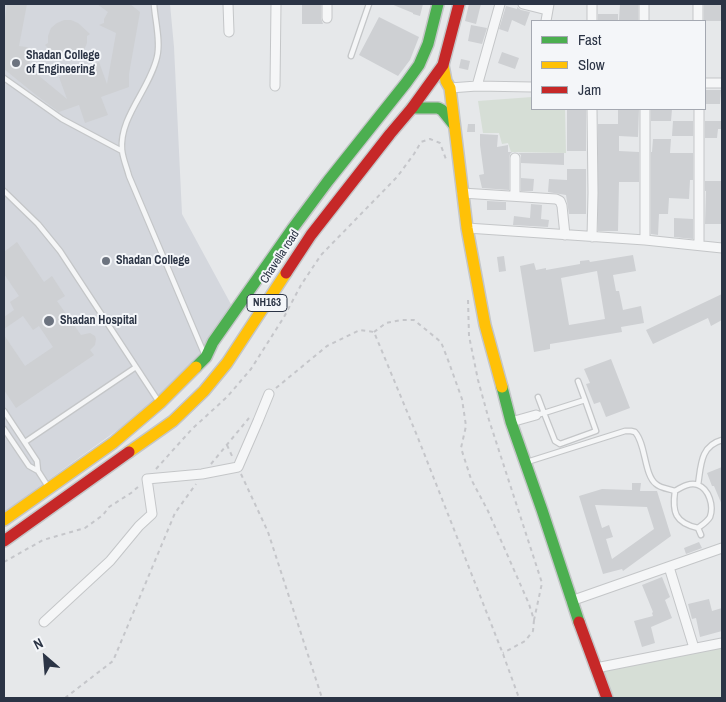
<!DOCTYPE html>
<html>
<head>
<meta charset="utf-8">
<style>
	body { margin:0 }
	#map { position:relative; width:726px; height:702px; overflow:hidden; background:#e6e8ea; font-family:"Archivo Narrow",sans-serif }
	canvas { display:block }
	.frame { position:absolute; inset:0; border:5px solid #2b3445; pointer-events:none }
	.legend { position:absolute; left:531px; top:20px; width:175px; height:90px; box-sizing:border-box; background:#f4f6f9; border:1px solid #a4a8b1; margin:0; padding:6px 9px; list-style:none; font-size:15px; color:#2b3445 }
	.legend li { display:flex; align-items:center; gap:10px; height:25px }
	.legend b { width:25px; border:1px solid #a4a8b1 }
	.north { position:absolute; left:20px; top:632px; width:50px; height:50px; -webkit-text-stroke:4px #f4f6f9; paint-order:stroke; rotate:333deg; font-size:14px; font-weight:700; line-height:20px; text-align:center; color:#2b3445 }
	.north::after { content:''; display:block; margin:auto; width:18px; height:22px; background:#2b3445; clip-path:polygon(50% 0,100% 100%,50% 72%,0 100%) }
</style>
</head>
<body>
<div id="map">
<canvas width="726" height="702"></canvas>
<div class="frame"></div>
<ul class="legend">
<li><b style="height:6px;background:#4caf50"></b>Fast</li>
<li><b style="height:6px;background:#ffc107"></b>Slow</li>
<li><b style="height:6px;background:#c62828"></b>Jam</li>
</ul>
<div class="north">N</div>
</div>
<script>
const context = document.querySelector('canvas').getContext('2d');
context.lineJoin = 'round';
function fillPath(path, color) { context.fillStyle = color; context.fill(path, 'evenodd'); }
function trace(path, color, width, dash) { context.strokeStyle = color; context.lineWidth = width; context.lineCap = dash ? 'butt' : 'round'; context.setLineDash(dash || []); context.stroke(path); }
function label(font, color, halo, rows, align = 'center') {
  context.font = font + ' "Archivo Narrow",sans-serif'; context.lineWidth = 4; context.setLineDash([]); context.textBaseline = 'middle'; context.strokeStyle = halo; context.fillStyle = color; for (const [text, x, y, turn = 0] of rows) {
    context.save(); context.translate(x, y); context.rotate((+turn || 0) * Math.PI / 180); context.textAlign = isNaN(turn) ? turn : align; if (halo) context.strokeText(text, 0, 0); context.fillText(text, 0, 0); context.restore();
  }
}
const built = new Path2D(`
	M4,4H170L174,47L182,214L233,308L195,360L141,413L4,512Z`);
const green = new Path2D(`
	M532,97V109H565L566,153L511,152L508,143L502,144L499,133H483L478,101Z
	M722,641V698H610L601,665Z`);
const building = new Path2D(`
	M7,4H27L19,46L27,47L33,52L32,59L27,66L67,99L59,77L99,62L107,84L116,33L99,25L104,23V19L108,12L97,4H130L140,12L129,74V87L101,97L108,115L85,123L79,105L59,112L36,95L4,69V27Z
	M302,4H321V18L323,24H302Z
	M391,4H423L420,16L413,14V13Z
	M469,4H481L476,24L465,21Z
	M620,4H638V20H619Z
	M704,4H721V21H704Z
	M506,6L517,9V7L521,10L530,12L525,26L512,20L508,32L499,29Z
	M598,14H618V21H598Z
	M379,17L419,37L410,60L398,76L359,55Z
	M64,20H71L78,23L90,34L87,36V43L84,50L75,59L64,58L56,56L45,45L48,43V36L51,28L57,23Z
	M471,25L487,28L482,44L468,41Z
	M502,52L519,58L515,69L498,63Z
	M461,59L470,61L468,70L459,68Z
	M705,90H721L720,104H705Z
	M567,109H586V151H567Z
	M618,109H639L638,137L619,136V151L639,152V182H619L618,231H598V124H618Z
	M651,109H672L671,121H651Z
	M673,121H693V136H672Z
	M705,121H721V129H718L717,138H705Z
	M468,124H475V132H467Z
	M480,134L498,135L497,147L508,145V152H512L510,154L509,158V190L482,188L479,175L484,174L480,145Z
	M653,139H671L670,153H693V180H690L689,199L669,198L668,214H659L658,235L651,234V152H652Z
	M518,153H564V165L521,163V155Z
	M567,169H586V214H569L566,195L548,192L549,179L567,180Z
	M521,178L534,179L533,191H521Z
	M705,181H722V224H705L706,191H705Z
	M487,201L506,202V210H487Z
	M531,204L542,205L541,219L549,220L548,227L513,225L514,216L530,218Z
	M674,218L693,219V239L674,237Z
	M17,242L44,282L52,276L65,296L57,301L81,335L90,333L95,336L96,339L95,345L90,350L94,355L16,408L4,390V335L25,366L53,347L39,326L33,330L23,316L4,329V317L14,310L10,302L19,296L4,274V252Z
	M633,255L636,271L613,275L616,291H619L623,310L641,306L644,323L621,327L622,332L550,344V349L534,352L520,266L534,263L536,270L546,268V270L580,264V261L589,260L590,262ZM597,271L605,319L569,325L561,278Z
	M504,256L506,271L499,272L497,257Z
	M722,294V320L711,326L708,318L653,344L646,330Z
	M611,359L630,408L606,417L600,402L594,404L586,384L590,383L584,369Z
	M722,467V505L714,486H712L707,473Z
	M632,483H641L640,491H657L671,536L623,571L622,569L603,574L579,496L602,489L632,490ZM595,505L647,507L654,529L612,559L606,539L613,537L609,525L602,528Z
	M699,542L702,548L686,554L684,548Z
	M662,577L670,597L665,600L672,618L651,627L655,643L642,647L634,621L653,616L652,613L653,612L642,585Z
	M709,599L712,611L722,608V631L700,637L696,618L692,619L688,604Z`);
const path = new Path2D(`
	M468,300L469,336L478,380L489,420L542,583L534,620
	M374,332L386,323L401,320H414L441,342L448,360L462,399L466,426L461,448L471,479L488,511L529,604L534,620L533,631L525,641L503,653
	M276,388L327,346L360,330L374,332L418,438L503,654L519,698
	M227,445L232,456
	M211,464L249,418
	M156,469L192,429L227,397L251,369L284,317L301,285L321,255L397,177L414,154L421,142L430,139L440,143L447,162
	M241,474L268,532L322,698
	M4,562L43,540L85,528L103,515L109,507L131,493L139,486
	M65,698L113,661L175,513L196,484`);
const lane = new Path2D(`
	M154,4C155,20 161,42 157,57C150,89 119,117 122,150C123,159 127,168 129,176L203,351
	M351,56L369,4
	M4,78L62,119L122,151
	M4,191L38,224L60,251L157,399
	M578,381L585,400
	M585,400L596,431L560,444L555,441L544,413Z
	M4,411L37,461L38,471
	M536,415L544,413L538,397
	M4,429L29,466L38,471L47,485
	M25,442L136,367
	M527,462L625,431H631L635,432C646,444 644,475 656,484C660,488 669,489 675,491C682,487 690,482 698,485C709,489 714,506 710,517C707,522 702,525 698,528L701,535
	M698,485C701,466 700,446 722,440
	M675,491C672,512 675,523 698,528`);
const street = new Path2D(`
	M228,4L229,32
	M327,4V18
	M523,4L547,10
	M592,4V21
	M644,4V21
	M698,4V21
	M546,21L549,4
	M705,83H722
	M275,86L276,4
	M477,86L500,4
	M450,88L477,86L532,87
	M645,109V240
	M699,109V245
	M515,158V196
	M462,193L556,199L560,201L562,206L565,235
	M467,228L645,240L722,248
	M592,237L593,193L592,109
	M511,422L536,415
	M669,567L694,648
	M571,601L722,548
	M44,622L110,561L139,526L152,514L147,479L202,474L238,467L258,421L269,394
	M596,668L722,643`);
const fast = new Path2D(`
	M412,108H438L442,110L454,125
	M196,367L206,357L213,342L293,228L328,181L406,83L419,65L428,44L438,4
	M502,387L511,422L542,510L579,622`);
const slow = new Path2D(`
	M443,65L446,81L450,88L467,228L485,325L502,387
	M129,452L173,421L204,391L227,363L286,273
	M4,520L113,443L160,403L196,367`);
const jam = new Path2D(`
	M286,273L311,235L390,134L412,108L443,65L459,4
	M4,541L129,452
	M579,622L607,698`);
const markers = [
	[16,63,5,"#6c737f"],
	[106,261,5,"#6c737f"],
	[49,321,6,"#6c737f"]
];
const shields = [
	[267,303,40]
];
const shieldNames = [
	["NH163",267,303]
];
const poiNames = [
	["Shadan College",26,56],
	["of Engineering",26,70],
	["Shadan College",116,261],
	["Shadan Hospital",60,321]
];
const streetNames = [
	["Chavella road",280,257,-57]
];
fillPath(built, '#d4d7dd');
fillPath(green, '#d6ded6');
fillPath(building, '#ced0d3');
trace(lane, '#c4c6c8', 7);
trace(street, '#c4c6c8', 11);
trace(fast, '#c4c6c8', 14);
trace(slow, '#c4c6c8', 14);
trace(jam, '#c4c6c8', 14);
trace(path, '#c5c6ca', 2, [4, 4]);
trace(lane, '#f5f6f7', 4.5);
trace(street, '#f5f6f7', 9);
trace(fast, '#4caf50', 11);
trace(slow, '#ffc107', 11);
trace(jam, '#c62828', 11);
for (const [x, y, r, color] of markers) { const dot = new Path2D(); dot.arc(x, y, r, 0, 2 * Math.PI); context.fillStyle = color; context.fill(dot); trace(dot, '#f4f6f9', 2); }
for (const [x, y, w] of shields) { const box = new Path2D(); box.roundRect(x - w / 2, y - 8.5, w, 17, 4); context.fillStyle = '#f4f6f9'; context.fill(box); trace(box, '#2b3445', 1); }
label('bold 11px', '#2b3445', null, shieldNames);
label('bold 12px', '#2b3445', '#f4f6f9', poiNames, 'left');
label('12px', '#2b3445', '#f4f6f9', streetNames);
</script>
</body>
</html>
